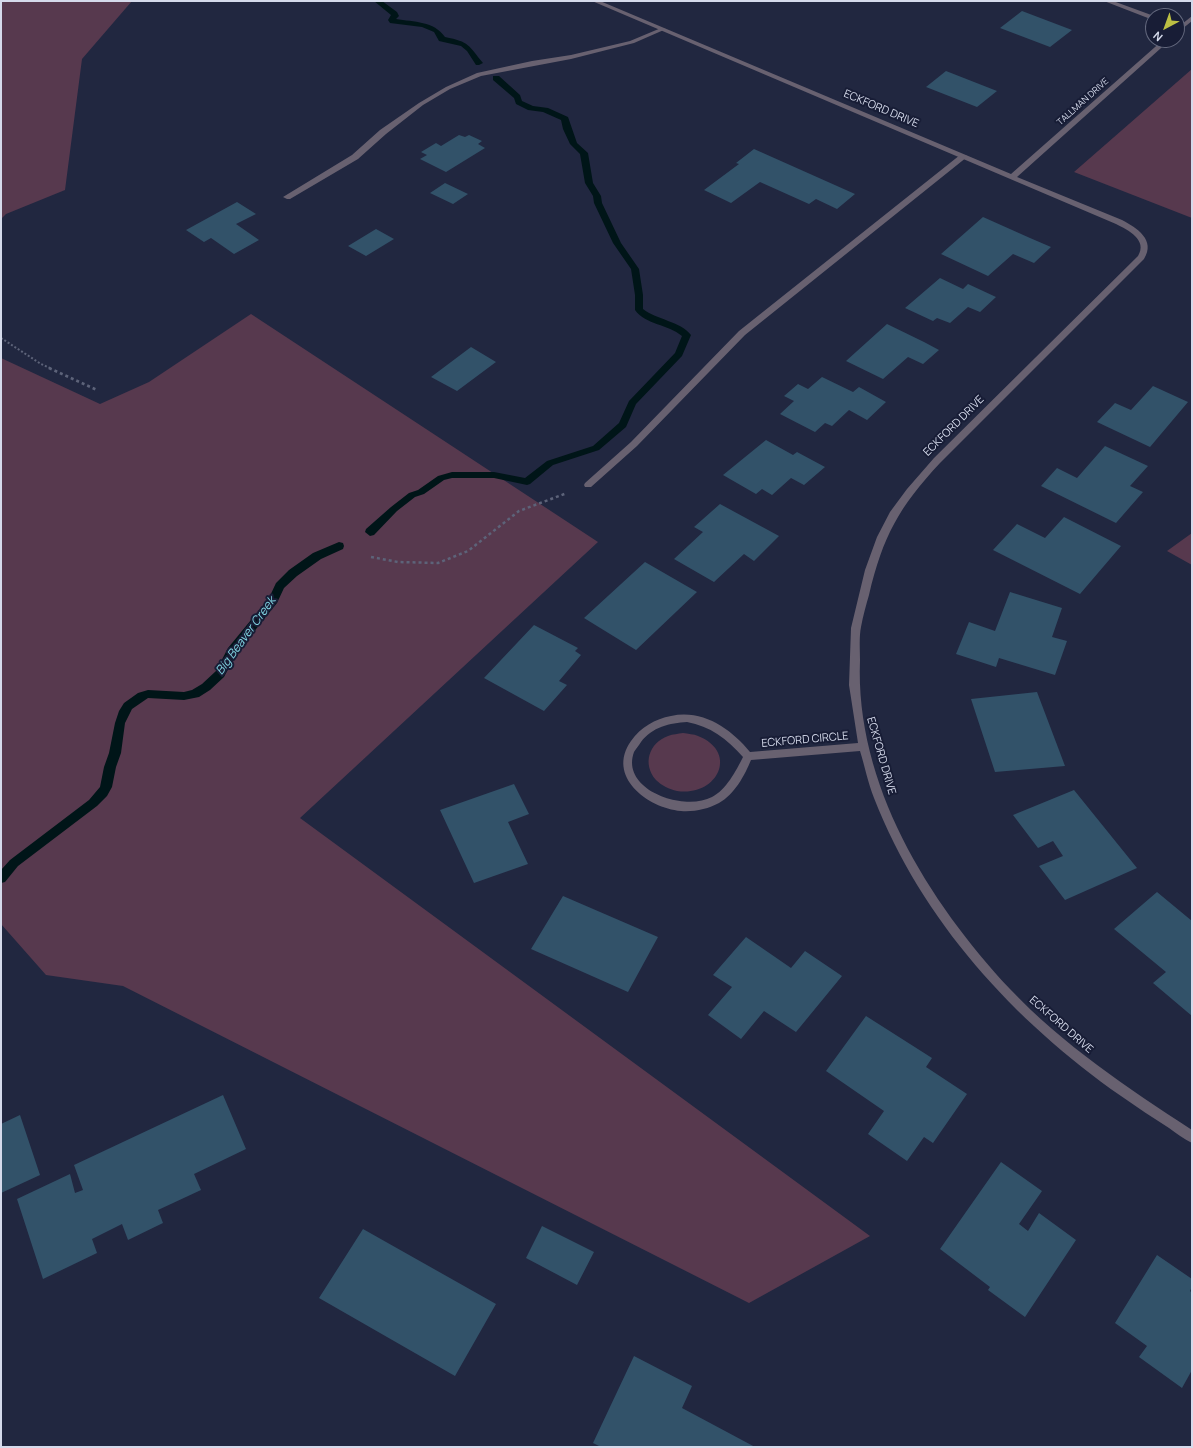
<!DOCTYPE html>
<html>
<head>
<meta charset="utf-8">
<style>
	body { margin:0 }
	#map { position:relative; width:1193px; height:1448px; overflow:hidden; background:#212740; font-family:Manrope,sans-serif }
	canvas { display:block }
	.frame { position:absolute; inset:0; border:2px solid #d5daeb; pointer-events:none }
	.north { position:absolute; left:1145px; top:8px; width:40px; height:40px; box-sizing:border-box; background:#181d36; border:1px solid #64697e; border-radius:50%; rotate:221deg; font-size:11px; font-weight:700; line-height:16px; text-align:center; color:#d5daeb }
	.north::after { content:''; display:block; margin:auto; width:14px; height:18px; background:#bcbf43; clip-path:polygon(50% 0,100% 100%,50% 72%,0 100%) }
</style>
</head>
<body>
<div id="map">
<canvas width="1193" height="1448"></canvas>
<div class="frame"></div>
<div class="north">N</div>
</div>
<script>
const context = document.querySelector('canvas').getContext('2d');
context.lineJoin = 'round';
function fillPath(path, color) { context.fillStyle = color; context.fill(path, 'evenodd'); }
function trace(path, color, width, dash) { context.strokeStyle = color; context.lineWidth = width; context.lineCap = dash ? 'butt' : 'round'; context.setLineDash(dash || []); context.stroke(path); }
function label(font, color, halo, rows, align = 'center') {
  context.font = font + ' Manrope,sans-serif'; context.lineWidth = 4; context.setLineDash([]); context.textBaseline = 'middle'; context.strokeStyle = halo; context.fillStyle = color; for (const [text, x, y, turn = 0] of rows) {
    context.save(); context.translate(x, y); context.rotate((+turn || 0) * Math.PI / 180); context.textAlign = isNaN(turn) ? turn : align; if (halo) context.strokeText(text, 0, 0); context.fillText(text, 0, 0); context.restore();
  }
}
const green = new Path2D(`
	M1,1H132L82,59L65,190L6,214L1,219Z
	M1192,69V218L1074,172Z
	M251,314L598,542L300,818L870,1236L749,1303L123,986L46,975L1,924V358L100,404L149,382Z
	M1192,533V565L1167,551Z
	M683,733C688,734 694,734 698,736C739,752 718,797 677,791C669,789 662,786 656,780C642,764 649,743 668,736C673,734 678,734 683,733Z`);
const stream = new Path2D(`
	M374,1H382L397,12L399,16L396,19C414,22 434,21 445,37C470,42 468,45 483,63L479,65H476L467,51L461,46L439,41L434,32L422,27L390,23L388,20L391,15Z
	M493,76H499L520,95L522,101L533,106L548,108L568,117L577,143L588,153L593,183L601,196L602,203L621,243L639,269L643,295V309C657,320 680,321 691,335L682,356L636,404L626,427L599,450L553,465L530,484L527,485L494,478H452L444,480L424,494L415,497L397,511L374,535L370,536L365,532L366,529L391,507L409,493L418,490L438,476L452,472H494L525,478L547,461L593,446L619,423L629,401L675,353L682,336C668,324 646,325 635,310V295L631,269L613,243L594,203L593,196L585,183L580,154L570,144L563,129L561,120L543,112L528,110L516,104L514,98L493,80Z
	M339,542L343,543L344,546L343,549L321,559L297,576L284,588L277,603L236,654L224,677L210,690L199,697L184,700L148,698L132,709L125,723L121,753L116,767L112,787L107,796L97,806L18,866L5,882L1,883V870L10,860L89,800L100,787L104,767L109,753L115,723L119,711L124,703L138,693L148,690L184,692L192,690L202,684L216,671L228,648L269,598L276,583L289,570L313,553Z`);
const building = new Path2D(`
	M1022,11L1072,30L1050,47L1000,28Z
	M946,71L997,91L977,107L926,87Z
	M459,135L465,137L469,135L482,141L478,144L485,148L446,172L420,159L427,155L421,152L436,143L441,146Z
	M754,149L855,194L837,209L816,199L809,204L760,182L731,203L704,190L739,164L736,163Z
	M445,183L468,194L453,204L430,193Z
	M237,202L256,214L236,224L259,240L234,254L211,238L204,242L186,230Z
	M983,217L1030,238L1051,247L1034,263L1013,254L988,276L941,254Z
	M376,229L394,239L366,256L348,246Z
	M940,278L963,289L968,284L996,297L980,312L968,307L950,323L937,318L933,321L905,308Z
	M887,324L924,342L939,350L923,364L908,357L883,379L846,361Z
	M471,347L496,362L457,391L431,377Z
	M822,377L853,392L859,387L886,402L867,420L849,410L832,426L825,423L815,432L780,414L794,401L784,396L798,384L808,389Z
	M1153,386L1188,402L1150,447L1097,422L1115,403L1131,410Z
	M766,440L793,455L797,452L825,467L804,485L791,478L772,495L762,489L756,494L723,475Z
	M1105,446L1148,466L1130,486L1143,492L1116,523L1041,486L1057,468L1077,478Z
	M720,504L779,536L754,561L744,554L714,582L674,559L703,532L694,527Z
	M1064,517L1121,546L1080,594L993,550L1017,524L1045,538Z
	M645,562L697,592L636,650L584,618Z
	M1010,592L1062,608L1052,637L1067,641L1055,675L999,658L996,667L956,654L969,622L995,631Z
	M534,625L578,648L575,651L581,655L559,681L567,685L544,711L484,678Z
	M1037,692L1065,766L995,772L971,699Z
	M514,784L529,814L508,822L528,864L474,883L440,810Z
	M1074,790L1137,868L1065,900L1039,866L1063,856L1053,841L1038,848L1013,815Z
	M1157,892L1192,921V1016L1153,983L1166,972L1114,929Z
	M563,896L658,937L628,992L531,949Z
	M746,937L791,968L805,951L842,976L796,1032L764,1011L741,1039L708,1015L732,987L713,975Z
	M866,1016L932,1058L926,1067L967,1094L933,1143L924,1137L907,1161L868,1134L884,1111L826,1071Z
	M223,1095L246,1149L194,1174L201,1190L158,1210L163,1223L128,1240L122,1224L92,1239L97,1253L43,1279L17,1199L70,1174L75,1193L83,1190L74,1165Z
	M20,1115L40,1175L1,1193V1124Z
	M1001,1162L1042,1191L1019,1224L1028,1231L1039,1213L1076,1240L1025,1317L988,1290L990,1287L940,1249Z
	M542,1226L594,1252L577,1285L526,1258Z
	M363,1229L496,1304L455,1376L319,1298Z
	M1157,1255L1192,1279V1287L1190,1291L1192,1293V1370L1182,1388L1139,1357L1147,1346L1115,1323Z
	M634,1356L692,1386L682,1408L755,1447H601L593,1443Z`);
const pathFar1 = new Path2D(`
	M1,338L41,364L52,369`);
const path = new Path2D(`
	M49,368L97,390
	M371,557L398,562L438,563L468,551L519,511L567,493`);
const lane = new Path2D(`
	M661,28L666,29L634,43L571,59L481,76L450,89L423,105L386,134L358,159L290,199H287L283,197L352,155L380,130L419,103L446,87L477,73L532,61L571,55L630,41Z
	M960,155H966L967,157L745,335L637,446L591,487H585L584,485L585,483L631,442L739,331Z`);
const street = new Path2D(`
	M592,1H600L1011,174L1163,40H1170L1017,177L1122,220C1137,228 1156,240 1144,259L940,463C899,507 883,536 869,595C866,605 863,616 861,627C859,637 860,649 860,660C855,784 928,901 1010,989C1063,1045 1128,1088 1192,1130V1143C1184,1139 1176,1133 1169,1128C1153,1118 1137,1107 1121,1096C1014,1021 922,921 874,798C868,783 865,767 860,751L751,760C745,775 734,795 719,803C708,809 694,812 681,811C647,808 606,776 631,741C641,727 655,719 671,716C703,709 731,729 750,752L858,743L849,685L851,628L865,570L877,537L890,512L907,489L934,458L1138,256C1148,240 1128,230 1116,224ZM687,722C710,726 727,739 743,757C736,771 726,790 712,797C684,812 620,790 634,752C636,749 639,745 641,742C652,727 670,723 687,722Z
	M1104,1H1113L1154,16L1153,20Z
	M1192,16V21L1177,33V28Z`);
const farStreetnames = [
	["TALLMAN DRIVE",1083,102,-42]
];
const streetNames = [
	["ECKFORD DRIVE",881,109,23],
	["ECKFORD DRIVE",954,426,-45],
	["ECKFORD CIRCLE",805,740,-5],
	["ECKFORD DRIVE",881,756,74],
	["ECKFORD DRIVE",1061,1025,41]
];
const waterNames = [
	["Big Beaver Creek",246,636,-54]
];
fillPath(green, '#57394e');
fillPath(stream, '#001518');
fillPath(building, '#325269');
trace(pathFar1, '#5d6379', 2, [2, 2]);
trace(path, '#5d6379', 2.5, [3, 3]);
fillPath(lane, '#686170');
fillPath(street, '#686170');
label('9px', '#d5daeb', '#181d36', farStreetnames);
label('11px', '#d5daeb', '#181d36', streetNames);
label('italic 12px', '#80d4e1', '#181d36', waterNames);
</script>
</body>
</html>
